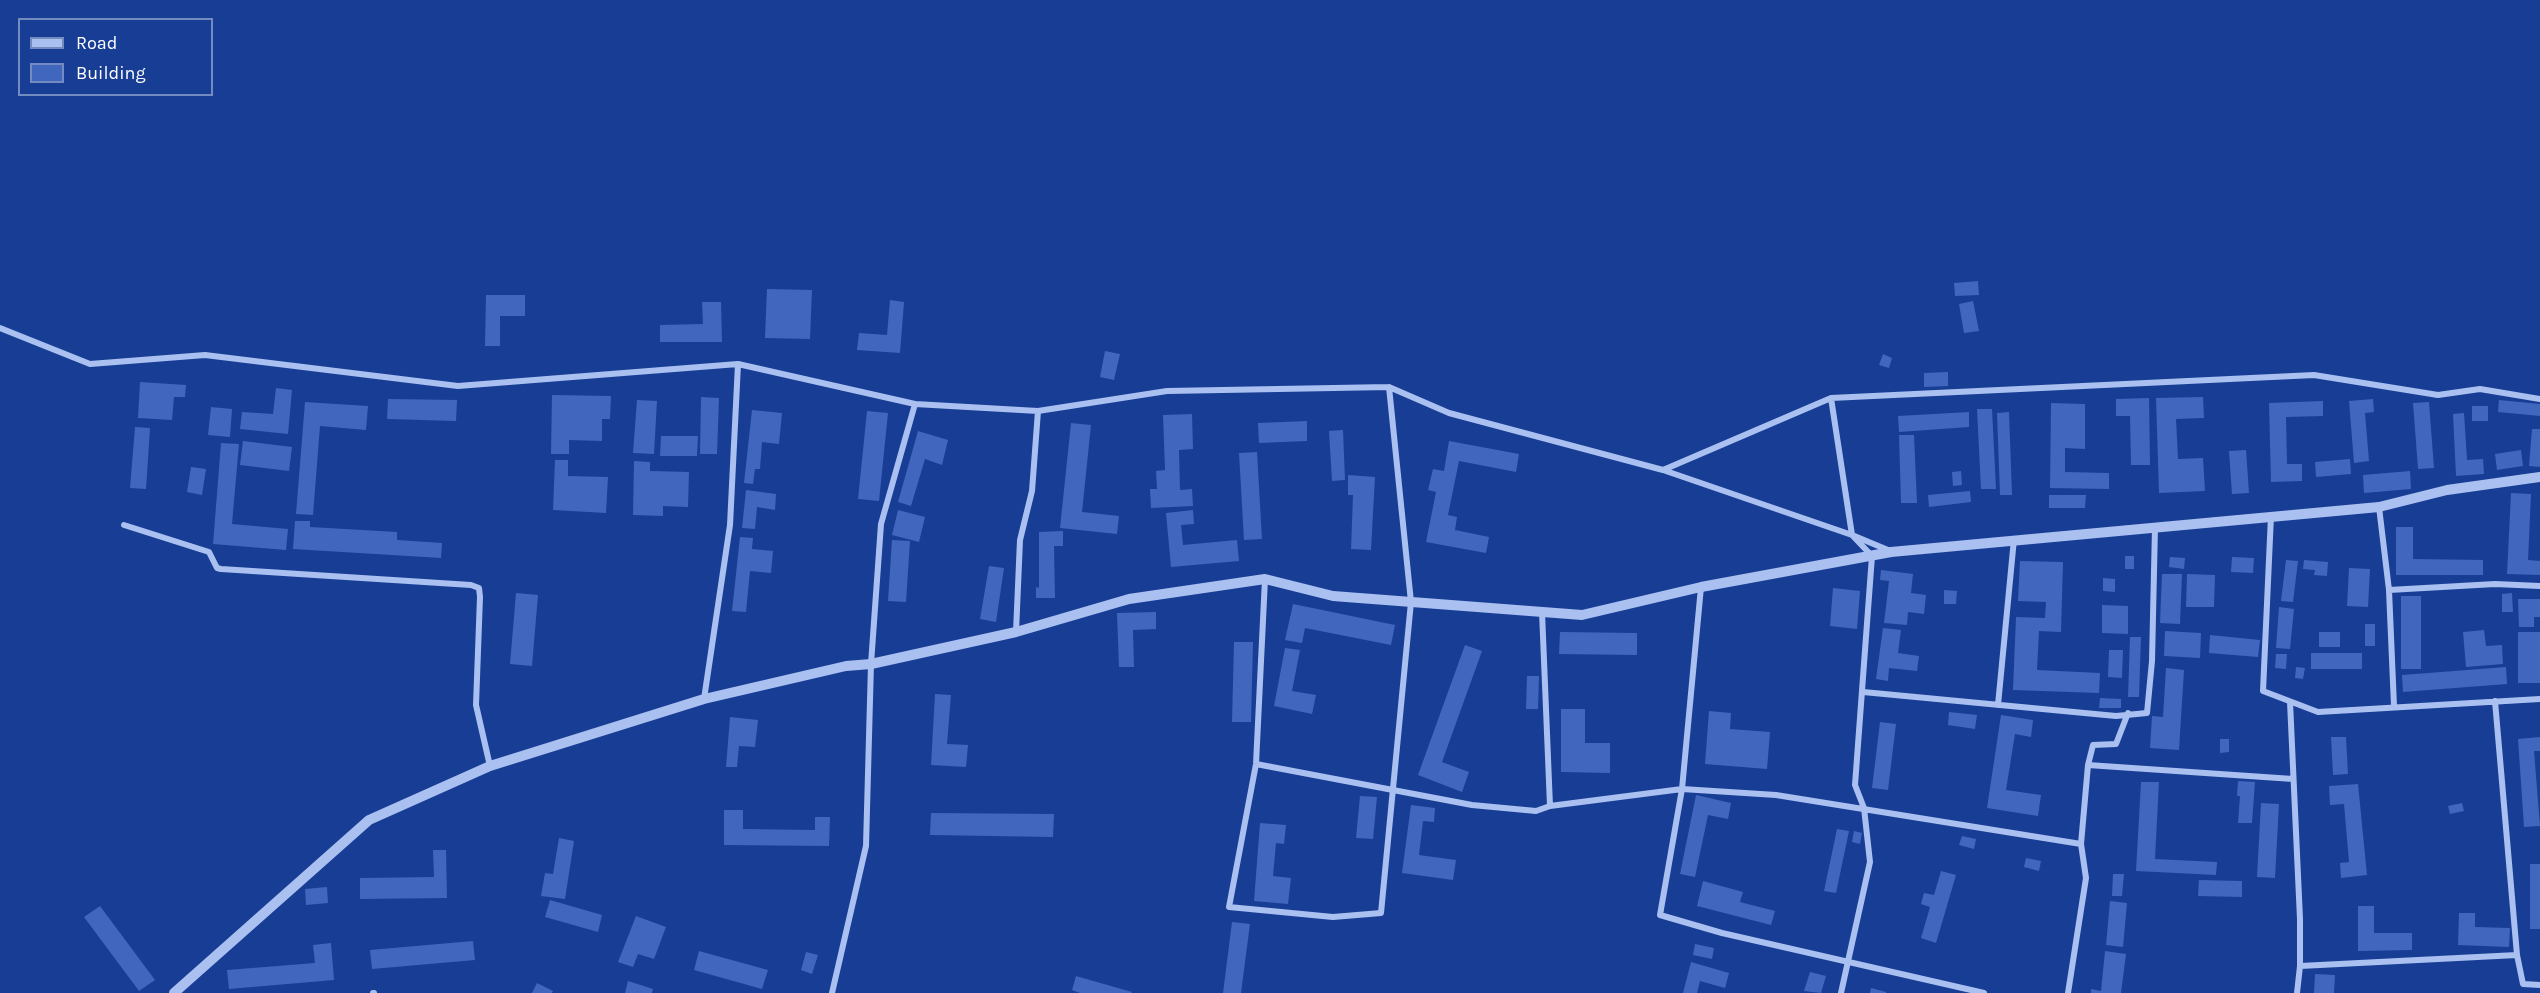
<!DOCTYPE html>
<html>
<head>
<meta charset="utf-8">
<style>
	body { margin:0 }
	#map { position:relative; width:2540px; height:993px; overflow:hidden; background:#183d95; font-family:Karla,sans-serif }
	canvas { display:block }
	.legend { position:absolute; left:18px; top:18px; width:195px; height:78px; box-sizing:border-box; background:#183d95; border:2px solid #748bbf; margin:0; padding:8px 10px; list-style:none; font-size:18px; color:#fff }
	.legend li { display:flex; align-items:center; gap:12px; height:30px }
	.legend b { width:30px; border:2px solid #748bbf }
</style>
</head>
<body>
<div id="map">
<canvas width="2540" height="993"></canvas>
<ul class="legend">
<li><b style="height:8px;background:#aac0f0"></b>Road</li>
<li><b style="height:16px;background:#4166bd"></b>Building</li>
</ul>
</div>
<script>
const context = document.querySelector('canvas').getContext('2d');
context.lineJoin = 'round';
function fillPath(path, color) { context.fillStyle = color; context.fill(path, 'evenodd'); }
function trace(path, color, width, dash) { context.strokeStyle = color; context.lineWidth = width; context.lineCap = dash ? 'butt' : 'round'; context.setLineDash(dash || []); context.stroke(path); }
const building = new Path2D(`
	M1978,281L1979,295L1955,296L1954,283Z
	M767,289L812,290L810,339L765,338Z
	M486,295H525V316H500V346H485Z
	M890,300L904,302L900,353L857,350L859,333L887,335Z
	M1973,301L1979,331L1964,333L1959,304Z
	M702,302H721L722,342H660V325L703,324Z
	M1105,351L1120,354L1114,380L1100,377Z
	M1883,354L1892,358L1889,368L1879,365Z
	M1948,372V386L1924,387V373Z
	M140,382L186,385L185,397H174L172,420L138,418Z
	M276,388L292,390L288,434L240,429L242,412L273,414Z
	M552,395L611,396L610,419H602V441L569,440V454H551Z
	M701,397L719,398L717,454H700Z
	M2203,397L2204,418L2176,419L2178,459L2203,458L2205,491L2159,493L2156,398Z
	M2149,398L2150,465H2131L2130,416H2116V399Z
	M388,399L457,400L456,421L387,419Z
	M2373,399L2374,412L2365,413L2369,461L2354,463L2349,401Z
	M637,400L657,401L654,454L633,453Z
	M2499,400L2540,404V416L2498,412Z
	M2323,401V416L2286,417L2287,464H2302V481L2271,482L2269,403Z
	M305,402L368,406L366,430L320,426L313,515L296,514Z
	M2429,402L2434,468L2418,469L2413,403Z
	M2051,403L2085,404V449L2065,448V472L2109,473V489L2050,488Z
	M2472,406H2488V421H2472Z
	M211,407L232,409L230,437L208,435Z
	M1977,409H1992L1996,489H1981Z
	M752,410L782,413L779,444L762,442L760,469H755L753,484L744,483Z
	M867,411L888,413L879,501L858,499Z
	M1969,412V427L1899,432L1898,416Z
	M2009,412L2012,495H2000L1997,413Z
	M2464,413L2467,460L2483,459L2484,474L2456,476L2453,414Z
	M1192,414L1193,449L1179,450L1180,490L1192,489L1193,506L1151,508L1150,489H1157L1156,471L1165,470L1163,415Z
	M1307,421V441L1259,443L1258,423Z
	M1071,423L1091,425L1082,512L1119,516L1117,534L1060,528Z
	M135,427L150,428L146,489L130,488Z
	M2532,429H2540V467L2529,466Z
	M1343,430L1345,480L1332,481L1329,431Z
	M918,431L948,440L942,465L925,459L911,506L898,502Z
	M1899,435H1914L1917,503H1901Z
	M661,436H698L697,456H660Z
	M243,441L292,447L289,471L240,465Z
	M1449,441L1519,454L1516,472L1459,461L1448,515L1457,517L1455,530L1489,537L1486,553L1426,542L1436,492L1428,490L1433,469L1444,471Z
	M221,443L239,444L232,524L288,529L286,550L213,544Z
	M2246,450L2249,493L2232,494L2229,451Z
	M2521,450L2523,466L2497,470L2495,454Z
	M1257,452L1262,539L1244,540L1239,453Z
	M2350,459L2351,474L2316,477L2315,462Z
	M555,460H568V476L608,477L606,513L553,510Z
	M634,461L650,462V471L689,472L688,507L663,506V516L633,515Z
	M191,467L206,469L202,495L187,492Z
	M1961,471L1962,485L1953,486L1952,472Z
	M2410,471L2411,489L2364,493L2363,475Z
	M1348,475L1375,477L1371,550L1351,549L1353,495H1348Z
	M746,490L776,494L775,510L757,507L755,529L742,528Z
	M1970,491L1971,502L1929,507L1928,495Z
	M2511,493L2531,494L2528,560L2540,561V575L2507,574Z
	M2049,495H2086L2085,508H2049Z
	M898,510L925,517L919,542L892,535Z
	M1193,510L1194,524L1181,525L1183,545L1237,540L1239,561L1171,567L1166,513Z
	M295,521H310V527L397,532V540L442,543L441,558L293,549Z
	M2396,527H2413V559L2483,560V575H2396Z
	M1063,531V546H1054L1055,598H1036V587L1039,588V532Z
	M740,537L753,538L752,549L773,551L771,573L750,571L746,612L732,611Z
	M892,540L910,541L906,602L888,601Z
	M2125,556H2134V569H2125Z
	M2170,557L2185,558L2184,569L2169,567Z
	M2232,557L2254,558L2253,573L2231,572Z
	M2286,560L2298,561L2293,602L2281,601Z
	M2304,560L2328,562L2327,576L2314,575L2315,570L2303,569Z
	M2020,561L2063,562L2061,632L2039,631L2037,670L2100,673L2099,693L2013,690L2016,617L2045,618L2046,602L2018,601Z
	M989,566L1004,568L996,622L980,619Z
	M2349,568L2370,569L2368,607L2347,606Z
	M1881,570L1913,574L1911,593L1926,595L1924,614L1908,612L1907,625L1884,623L1889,581L1880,580Z
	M2162,574H2182L2180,624L2160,623Z
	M2187,574L2215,575L2214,607H2186Z
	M2103,578L2115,579V592L2103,591Z
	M1833,588L1860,591L1857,629L1830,626Z
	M1944,590L1957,591L1956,604H1944Z
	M516,593L538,595L532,666L510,664Z
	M2512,593L2513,612H2502V594Z
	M2401,596H2421V669H2401Z
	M2518,599H2540V617H2534V627H2519Z
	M1293,604L1395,625L1391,645L1305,628L1302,643L1285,640Z
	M2102,605L2128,606V634L2102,633Z
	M2279,607L2294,609L2290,649L2276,648Z
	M1156,612V629L1133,630L1134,667H1119L1117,613Z
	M2365,624H2375V646H2365Z
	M1883,628L1901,630L1898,653L1919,656L1917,671L1889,668L1888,681L1876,679Z
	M2484,630L2486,646L2502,645L2503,664L2466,667L2463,632Z
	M2165,631L2201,633L2200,658L2164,656Z
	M1560,632L1637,633V655L1559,654Z
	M2319,632H2340V647H2319Z
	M2518,632H2540V683H2518Z
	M2210,635L2260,640L2258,657L2209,653Z
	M2130,637H2141L2139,697H2128Z
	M1234,642H1253L1251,722H1232Z
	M1465,645L1482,651L1442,762L1469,772L1462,792L1418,775Z
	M1285,648L1300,650L1292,691L1316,695L1312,714L1274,706Z
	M2109,650H2123L2122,678L2108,677Z
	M2311,653H2362V669H2311Z
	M2276,654H2287L2286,669L2275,668Z
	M2296,667L2305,668L2303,679L2295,678Z
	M2506,667L2507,684L2403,692L2402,675Z
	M2166,668L2184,670L2179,750L2150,748L2152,716L2163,717Z
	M1527,676H1539L1538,709H1526Z
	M935,694L951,695L947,744L968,745L966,767L931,765Z
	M2100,698L2121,699V708H2099Z
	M1561,709H1585V743H1610V773L1561,772Z
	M1709,711L1731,713L1730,729L1770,732L1767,769L1705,764Z
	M1949,712L1977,715L1975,729L1948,725Z
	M2001,715L2033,720L2031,737L2015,734L2006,790L2041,795L2038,816L1987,808Z
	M730,717L758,720L755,747L739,746L737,767H726Z
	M1880,722L1896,724L1888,790L1872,788Z
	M2331,737H2346L2348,774L2333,775Z
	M2540,737V751H2534L2540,826L2524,827L2518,739Z
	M2220,739H2229V752L2220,753Z
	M2238,781L2255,782L2252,823H2238L2240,796H2237Z
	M2141,782H2159L2155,859L2217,862L2216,875L2136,871Z
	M2358,784L2367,875L2341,878L2340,863L2349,862L2344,804L2330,805L2329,786Z
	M1696,795L1731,803L1728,819L1708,815L1695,877L1680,874Z
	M1360,796L1377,797L1373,839L1356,838Z
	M2261,803L2279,804L2275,878L2257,877Z
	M2462,803L2464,811L2450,814L2448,806Z
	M1411,805L1435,808L1434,822L1423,821L1419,855L1456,860L1453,880L1402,873Z
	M724,810H743V829L815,830V817H830L829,846L724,845Z
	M931,813L1054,814L1053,837L930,835Z
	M1260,823L1286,825L1284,844L1276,843L1273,876L1291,878L1288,904L1254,901Z
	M1837,829L1849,831L1836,893L1824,891Z
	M1854,831L1862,833L1860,844L1852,842Z
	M1962,836L1976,839L1974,849L1959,845Z
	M559,838L574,841L565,899L541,896L545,873L553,874Z
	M433,850H446L447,898L360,899V878L434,877Z
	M2026,858L2041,861L2039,871L2024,867Z
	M2530,864H2540V929H2530Z
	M1941,871L1956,875L1936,943L1921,938L1930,907L1921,904L1924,893L1934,895Z
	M2113,874H2124L2122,896H2112Z
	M2199,880L2242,881V897L2198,896Z
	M1703,881L1743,892L1740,902L1775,911L1771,925L1697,906Z
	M327,887L328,903L306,905L305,889Z
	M550,900L602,915L598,932L545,917Z
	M2110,901L2127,903L2123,947L2106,945Z
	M100,906L155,980L139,991L84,917Z
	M2358,906H2374V933H2412V950L2358,951Z
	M2459,913H2475V927L2510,928L2509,947L2458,945Z
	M636,916L666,927L654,959L638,954L633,967L618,962Z
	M1232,922L1250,924L1241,993H1223Z
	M473,941L475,960L372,969L370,950Z
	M331,943L334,980L229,989L227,970L315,963L313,945Z
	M1695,944L1714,948L1712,959L1693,955Z
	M699,951L768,970L762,989L694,970Z
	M2105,951L2126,954L2121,993H2091V989L2101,991Z
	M806,952L818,955L812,974L801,970Z
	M1691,962L1729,973L1725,988L1700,981L1697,993H1683Z
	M1810,972L1826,976L1821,993L1804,991Z
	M2315,974L2335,975L2334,993H2314Z
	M1076,976L1132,992L1131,993H1080L1072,990Z
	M628,981L653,989L652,993H625Z
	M537,983L553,991L552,993H532Z
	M1871,988L1886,992V993H1870Z`);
const minor = new Path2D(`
	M0,328L90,364L205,355L458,386L738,364L915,404L1038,411L1167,391L1389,387L1449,413L1663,470L1852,535L1888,550
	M1831,398L1852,535L1872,556L1855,785L1864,808L1870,862L1841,993
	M1663,470L1831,398L2314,375L2438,395L2480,389L2540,399
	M2379,507L2389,590L2394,706
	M2271,516L2263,691L2318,712L2540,699
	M124,525L209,552L217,568L221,569L471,585L479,588L480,597L476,705L490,766
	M1265,579L1256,764L1229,907L1333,917L1381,913L1411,602L1389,387
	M1701,587L1682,789L1660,915L1722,933L1984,993
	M2389,590L2495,584L2540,586
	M1542,612L1550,806
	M1016,632L1020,540L1032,491L1038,411
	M1863,692L2116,716L2147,713L2152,661L2155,527
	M704,699L730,525L738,364
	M2290,702L2300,919V966L2297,993
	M1998,705L2014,539
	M1256,764L1472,805L1536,811L1550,806L1682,789L1776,795L2081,844
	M2088,765L2293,779
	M2517,955L2523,984L2540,985
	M2300,966L2517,955L2495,701
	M373,993H374
	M832,993L866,846L871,664L881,524L915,404
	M2068,993L2086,878L2081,844L2088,765L2093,745L2116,744L2128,713`);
const tertiary = new Path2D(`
	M174,993L369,820L490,766L704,699L846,666L871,664L1016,632L1129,599L1265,579L1333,596L1582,615L1701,587L1891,552L2379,507L2447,490L2540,477`);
fillPath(building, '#4166bd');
trace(minor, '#aac0f0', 6);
trace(tertiary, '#aac0f0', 10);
</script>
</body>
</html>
